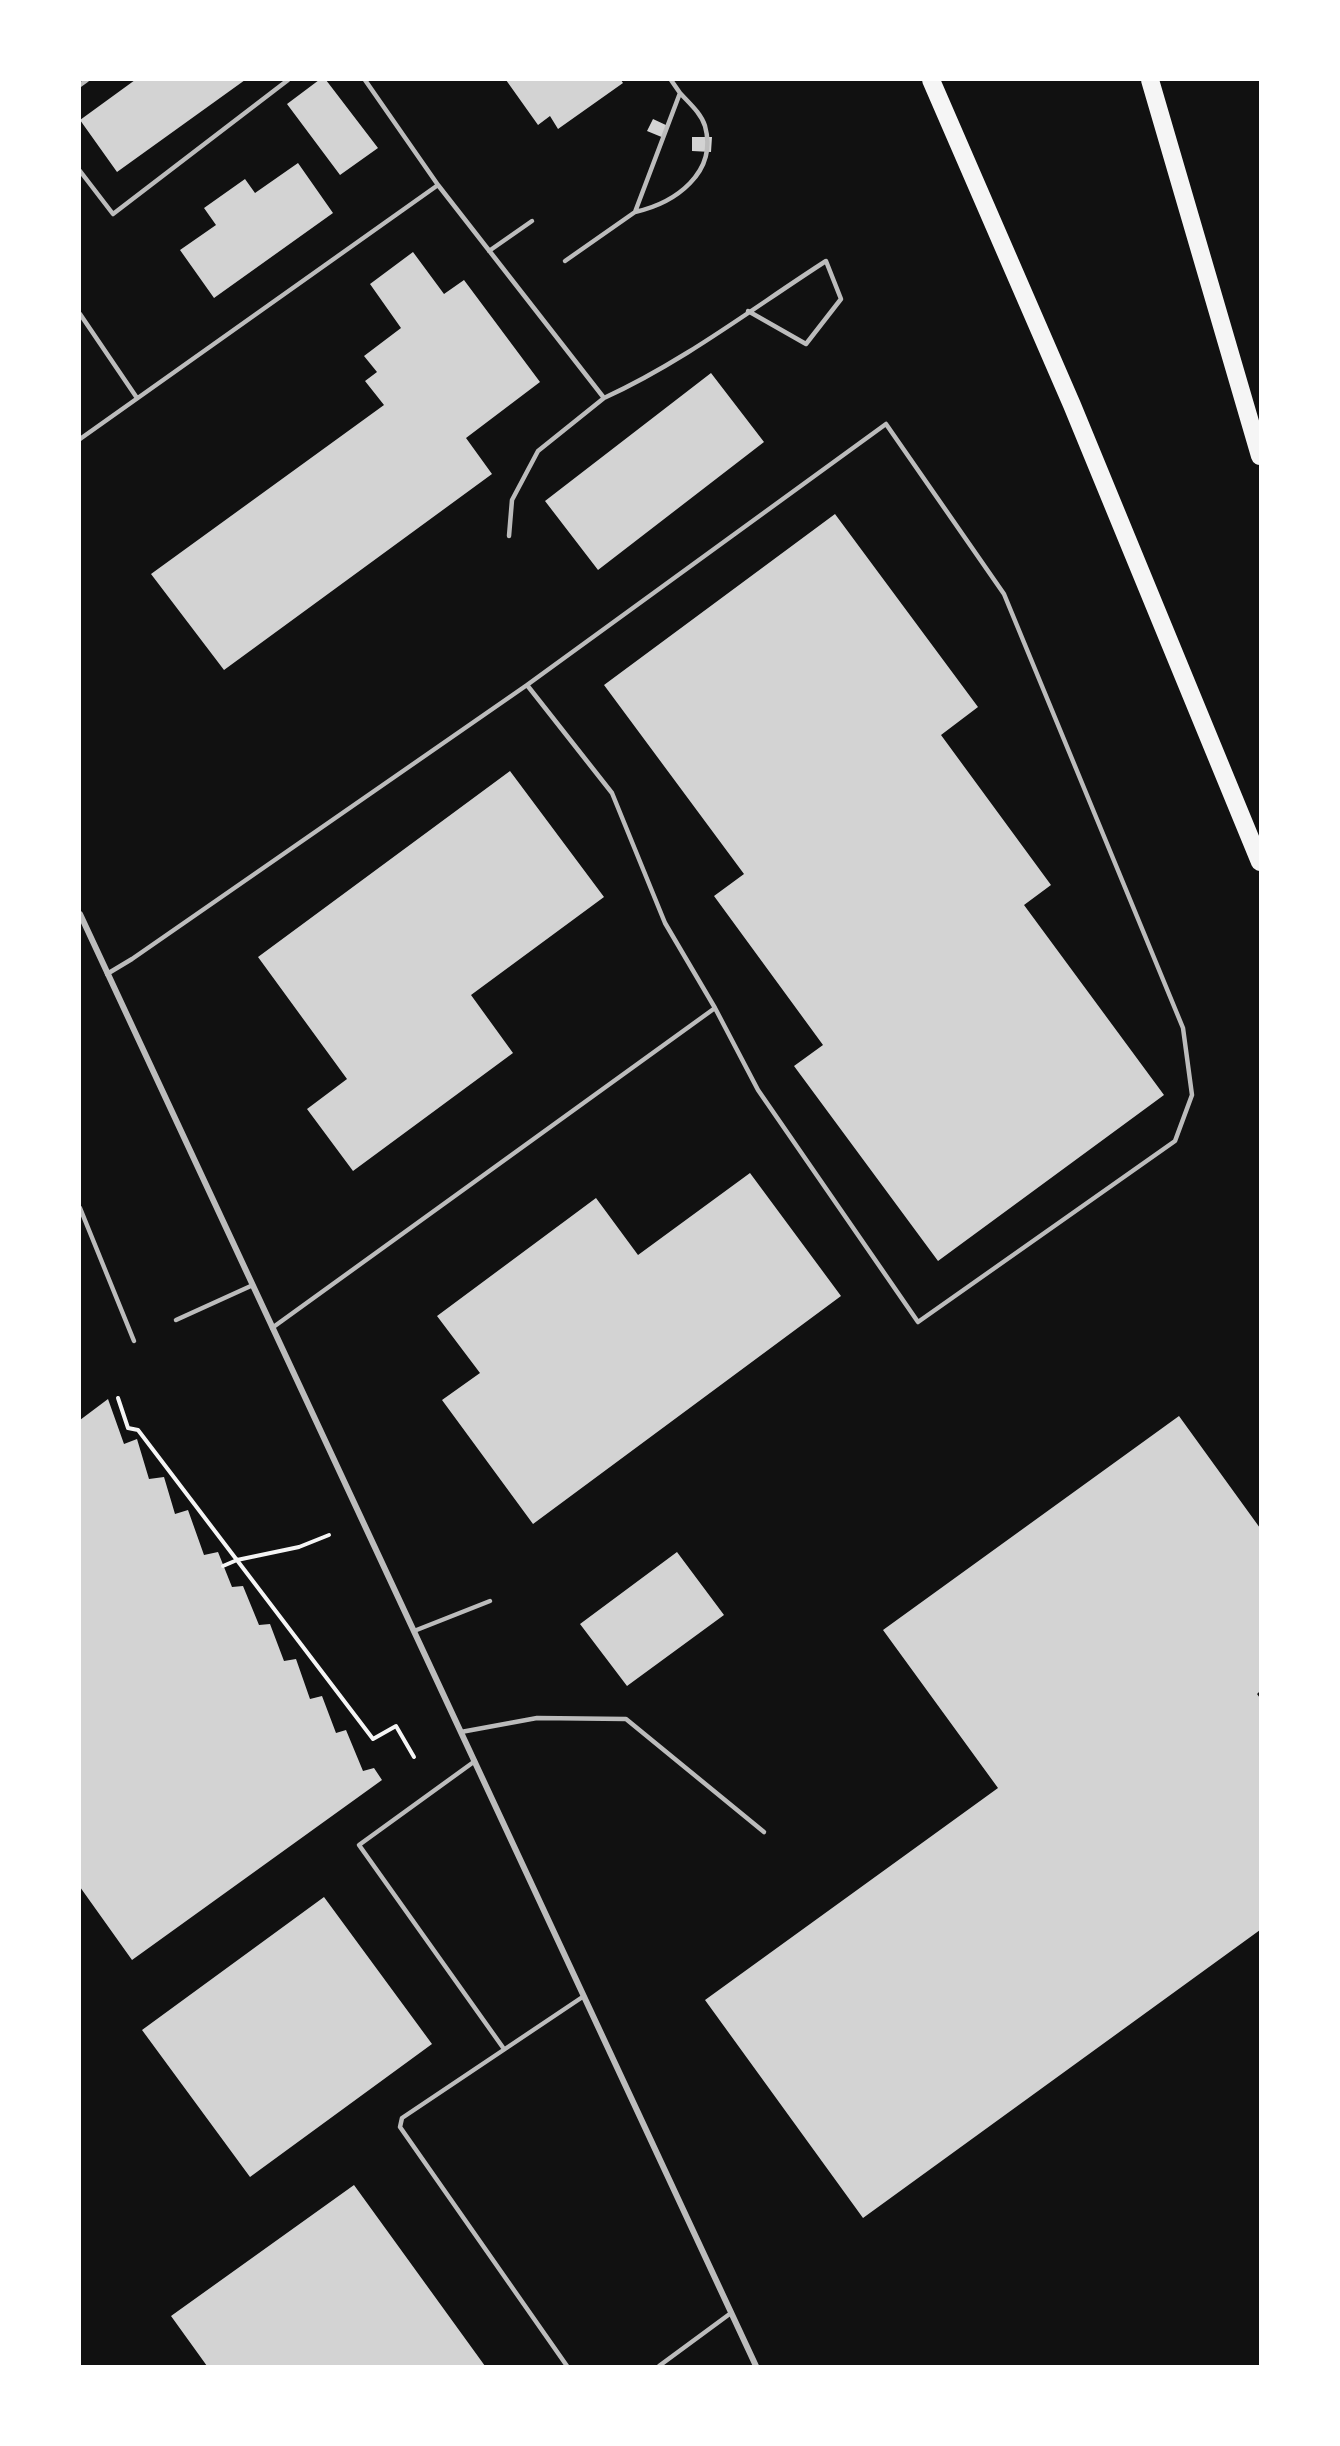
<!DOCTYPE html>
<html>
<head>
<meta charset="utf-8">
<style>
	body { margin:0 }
	#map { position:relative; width:1340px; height:2446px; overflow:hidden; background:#111; font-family:Cabin,sans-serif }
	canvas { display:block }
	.frame { position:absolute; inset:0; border:81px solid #fff; pointer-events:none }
</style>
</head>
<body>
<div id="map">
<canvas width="1340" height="2446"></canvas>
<div class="frame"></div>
</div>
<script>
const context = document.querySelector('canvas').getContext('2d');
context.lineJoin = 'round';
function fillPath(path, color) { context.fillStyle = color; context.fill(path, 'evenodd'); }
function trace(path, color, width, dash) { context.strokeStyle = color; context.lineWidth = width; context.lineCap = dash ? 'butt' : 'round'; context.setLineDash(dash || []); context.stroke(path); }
const building = new Path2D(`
	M135,80H245L117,172L80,120Z
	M319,80H326L378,148L340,175L287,104Z
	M506,80H621L623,83L558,129L550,116L538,125Z
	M653,119L668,126L664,138L647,131Z
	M692,137H712L711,152L692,151Z
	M298,163L333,213L214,298L180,250L216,225L204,208L245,179L255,193Z
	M413,252L444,294L464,280L540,382L466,438L492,474L224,670L151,574L384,405L365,381L377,372L364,356L401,328L370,284Z
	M711,373L764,442L598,570L545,501Z
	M835,514L978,707L941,735L1051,885L1024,905L1164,1095L938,1261L794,1066L823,1045L714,896L744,874L604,685Z
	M510,771L604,897L471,995L513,1053L353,1171L307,1109L347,1079L258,957Z
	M750,1173L841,1296L533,1524L442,1400L480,1373L437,1316L596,1198L638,1255Z
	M108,1399L124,1444L137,1439L149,1479L164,1477L175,1514L188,1510L204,1555L218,1552L232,1587L243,1586L259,1625L270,1624L284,1661L296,1659L310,1699L322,1696L336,1733L346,1730L363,1771L374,1768L382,1780L132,1960L80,1887V1420Z
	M1179,1416L1260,1528V1691L1257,1694L1260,1698V1930L863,2218L705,2000L998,1788L883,1630Z
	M677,1552L724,1615L627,1686L580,1624Z
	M324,1897L432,2044L250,2177L142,2030Z
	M354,2185L485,2366H207L171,2316Z`);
const path = new Path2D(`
	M118,1398L128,1428L138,1430L373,1739L396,1726L414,1757
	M223,1566L237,1560L299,1547L329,1535`);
const service = new Path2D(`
	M80,85L87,80
	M80,171L113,214L288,80
	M438,185L604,398L538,451L512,500L509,536
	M635,212C675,203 718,173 705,126C701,113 689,103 680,93
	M489,251L532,221
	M565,261L635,212L680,93L671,80
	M80,314L137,398
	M604,398C683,362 753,308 826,261L841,299L806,344L748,311
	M80,439L438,185L365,80
	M527,685L886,424L1004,594L1183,1028L1192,1095L1175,1141L918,1322L758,1090L715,1008
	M107,974L132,959L527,685L612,793L665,923L715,1008L272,1328
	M80,1208L134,1341
	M176,1320L253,1285
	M414,1631L490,1601
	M461,1732L537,1718L626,1719L764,1832
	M475,1761L359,1845L504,2049
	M567,2366L400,2127L402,2118L584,1996
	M659,2366L731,2313`);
const minor = new Path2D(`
	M80,914L756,2366`);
const motorway = new Path2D(`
	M931,80L1072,405L1260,862
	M1150,80L1260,456`);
fillPath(building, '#d3d3d3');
trace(path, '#f5f5f5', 4);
trace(service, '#bcbcbc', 4.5);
trace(minor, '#bcbcbc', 6);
trace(motorway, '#f5f5f5', 18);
</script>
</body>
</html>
